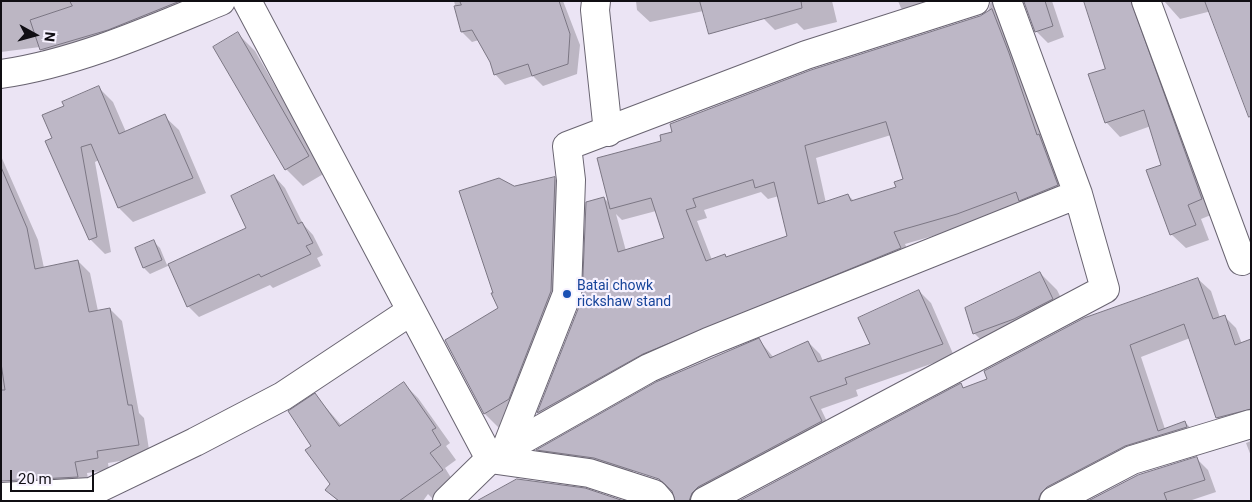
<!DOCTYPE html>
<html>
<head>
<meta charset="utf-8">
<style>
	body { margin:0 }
	#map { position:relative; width:1252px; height:502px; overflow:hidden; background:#ebe4f4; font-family:Roboto,sans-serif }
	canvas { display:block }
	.frame { position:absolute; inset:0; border:2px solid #100e13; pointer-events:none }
	.north { position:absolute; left:10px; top:10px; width:50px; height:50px; -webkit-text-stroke:4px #f7f2ff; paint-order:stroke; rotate:97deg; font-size:14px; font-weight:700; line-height:20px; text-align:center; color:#100e13 }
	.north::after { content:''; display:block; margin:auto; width:18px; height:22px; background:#100e13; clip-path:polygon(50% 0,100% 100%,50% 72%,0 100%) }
	.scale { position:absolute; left:10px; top:470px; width:84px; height:22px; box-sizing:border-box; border:2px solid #100e13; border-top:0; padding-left:6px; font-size:15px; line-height:18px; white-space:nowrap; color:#100e13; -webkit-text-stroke:4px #f7f2ff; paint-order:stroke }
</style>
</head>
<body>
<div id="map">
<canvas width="1252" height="502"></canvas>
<div class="frame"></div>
<div class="north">N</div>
<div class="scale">20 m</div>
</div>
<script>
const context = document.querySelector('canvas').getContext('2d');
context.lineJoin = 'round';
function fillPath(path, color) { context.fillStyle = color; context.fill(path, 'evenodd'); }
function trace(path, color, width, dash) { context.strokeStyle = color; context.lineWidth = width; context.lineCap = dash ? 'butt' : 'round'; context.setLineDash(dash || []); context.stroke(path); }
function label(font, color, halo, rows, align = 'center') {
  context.font = font + ' Roboto,sans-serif'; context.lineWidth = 4.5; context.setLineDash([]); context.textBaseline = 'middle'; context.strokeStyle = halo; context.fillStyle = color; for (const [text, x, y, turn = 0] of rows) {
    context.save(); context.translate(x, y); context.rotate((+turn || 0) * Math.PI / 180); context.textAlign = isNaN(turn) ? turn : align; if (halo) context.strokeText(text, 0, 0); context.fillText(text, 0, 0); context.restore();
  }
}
const shadow = new Path2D(`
	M1,1H212L52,61L40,47L1,52Z
	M454,1H563L580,45L577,74L543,86L533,76L505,85L495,74L491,61L479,40L472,42L462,32Z
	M636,1H716L718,8L650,22L637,10Z
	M759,1H832L837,22L804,30L797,23L775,30L763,18Z
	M898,1H975L913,20L901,8Z
	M991,1H1008L1069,197L905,244L912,260L550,424L538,413L583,300L604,198L610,204L663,142L673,133L980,17L988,12ZM891,135L904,179L897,188L854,201L848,195L826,203L816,158ZM761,192L768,199L779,196L789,236L727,258L725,256L712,260L697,221L707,218L704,210ZM656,211L665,239L626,251L616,214L622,220Z
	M1025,1H1052L1064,37L1048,43L1036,31Z
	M1089,1H1154L1216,213L1201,219L1209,240L1186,248L1171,234L1163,166L1151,126L1120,137L1106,122V70Z
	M1164,1H1251L1180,19Z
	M238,34L255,51L325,173L303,186L286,169Z
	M98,87L113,102L126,132L164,116L179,130L206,193L133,222L119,208L99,160L95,162L111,252L105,254L90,239L54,138L65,106Z
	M1,156L38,240L44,268L78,261L90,273L98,311L110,309L122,321L139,413L144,418L150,456L108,463L109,470L87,473L90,489L32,492L1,465Z
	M274,176L285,188L303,224L313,235L323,255L317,258L321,266L273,288L270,285L199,317L188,306L170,265L150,274L144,268L154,242L160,248L167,265L248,229Z
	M554,178L571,195L568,308L501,430L485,414L446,340L499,308Z
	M1040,273L1057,290L1070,316L991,350L974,333Z
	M1199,280L1211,291L1220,318L1224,316L1236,328L1242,344L1251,341V424L1229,429L1217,418L1190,338L1141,357L1165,429L1185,422L1196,434L1057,501H741L960,385L964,388L988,379L1084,319Z
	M919,291L931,303L954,356L856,390L858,396L821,409L833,434L708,501H687L652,449L629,463L637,480L550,461L538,450L759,340L774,358L808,342L820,354L823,361L872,344Z
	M403,383L418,398L450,443L446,446L456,460L445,468L453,481L435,501L428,494L423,501H338L327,490L332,485L313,446L315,395L342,426Z
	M1251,441V456L1246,443Z
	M1196,458L1208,470L1216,492L1189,501H1091Z`);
const building = new Path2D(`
	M70,1H180L108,30L40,50L30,20L72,6Z
	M460,1H559L570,34L568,64L532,76L528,64L494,75L490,62L472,30L461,32L454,6L461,5Z
	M700,1H801L802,8L709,34Z
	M1045,1L1053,26L1035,32L1024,2Z
	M1084,1H1131L1202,199L1188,205L1196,225L1170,235L1146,170L1161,165L1144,110L1105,123L1088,74L1105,69Z
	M1205,1H1251V116L1249,117Z
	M992,9L1009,53L1037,135L1039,134L1058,185L1019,201L1016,192L957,214L894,232L901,248L643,354L537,413L582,299L586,202L604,197L618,252L664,238L651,198L610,209L597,158L661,141L660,135L672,132L670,124L811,70L980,16ZM886,122L903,179L894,182L896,187L851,201L848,194L818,204L805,146ZM753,180L755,188L774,182L787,236L726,257L725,254L706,261L686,210L696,207L693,199Z
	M238,32L309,156L285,170L213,47Z
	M99,86L119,134L165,114L193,178L118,208L91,144L81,147L97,237L89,240L45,141L52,138L42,115L64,106L62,102Z
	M1,167L27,228L35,269L78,260L89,312L110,308L128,405H132L139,445L97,451L98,458L75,462L78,477L1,481V390H5L1,363Z
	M274,175L298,224L302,222L313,243L306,246L311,254L261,277L259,274L187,307L168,264L246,228L231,196Z
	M555,177L551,291L509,399L484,414L445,340L498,308L491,293H493L459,191L499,178L514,186Z
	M154,240L162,260L143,268L135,248Z
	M1040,272L1053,299L1014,319L973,334L965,308Z
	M1198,278L1213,319L1225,315L1235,345L1251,339V409L1216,418L1184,324L1130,345L1158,431L1185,421L1187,427L1125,446L1047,487L1041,493L1038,501H739L961,383L963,388L987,379L984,371L1084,318Z
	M919,290L943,344L845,378L847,384L810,397L822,421L698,487L692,493L689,501H675L672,491L659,479L594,458L536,450L656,382L759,338L770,358L808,341L818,362L870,344L858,318Z
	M404,382L436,428L432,430L441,445L430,453L443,470L399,501H339L325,490L330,484L305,450L311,446L288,411L315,393L339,426Z
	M1197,457L1205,480L1164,493L1167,501H1088L1138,475Z
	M517,479L585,488L624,501H477Z`);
const minor = new Path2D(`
	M247,1L490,459L589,473L654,494L660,501
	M596,1L595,10L608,132
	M1146,1L1242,261
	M1,74C77,63 151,30 221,1
	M506,449L649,368L708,342L1078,194
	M1,497L91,492L195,442L283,396L411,311
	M705,501L1105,289L1078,194L1007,1
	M1054,501L1132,460L1251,424`);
const major = new Path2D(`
	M447,501L490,459L506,449L567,294L571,180L567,146L806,55L975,1`);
const markers = [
	[567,294,5,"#1a4fb4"]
];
const transitNames = [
	["Batai chowk",577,286],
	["rickshaw stand",577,302]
];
fillPath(shadow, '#0003');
fillPath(building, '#bdb7c6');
trace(building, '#7b7683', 1);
trace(minor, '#696471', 30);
trace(major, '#696471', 30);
trace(minor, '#fff', 28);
trace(major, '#fff', 28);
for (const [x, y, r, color] of markers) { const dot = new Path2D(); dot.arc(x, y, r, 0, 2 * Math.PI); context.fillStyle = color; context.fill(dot); trace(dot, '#f7f2ff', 2); }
label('14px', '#164399', '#f7f2ff', transitNames, 'left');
</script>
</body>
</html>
